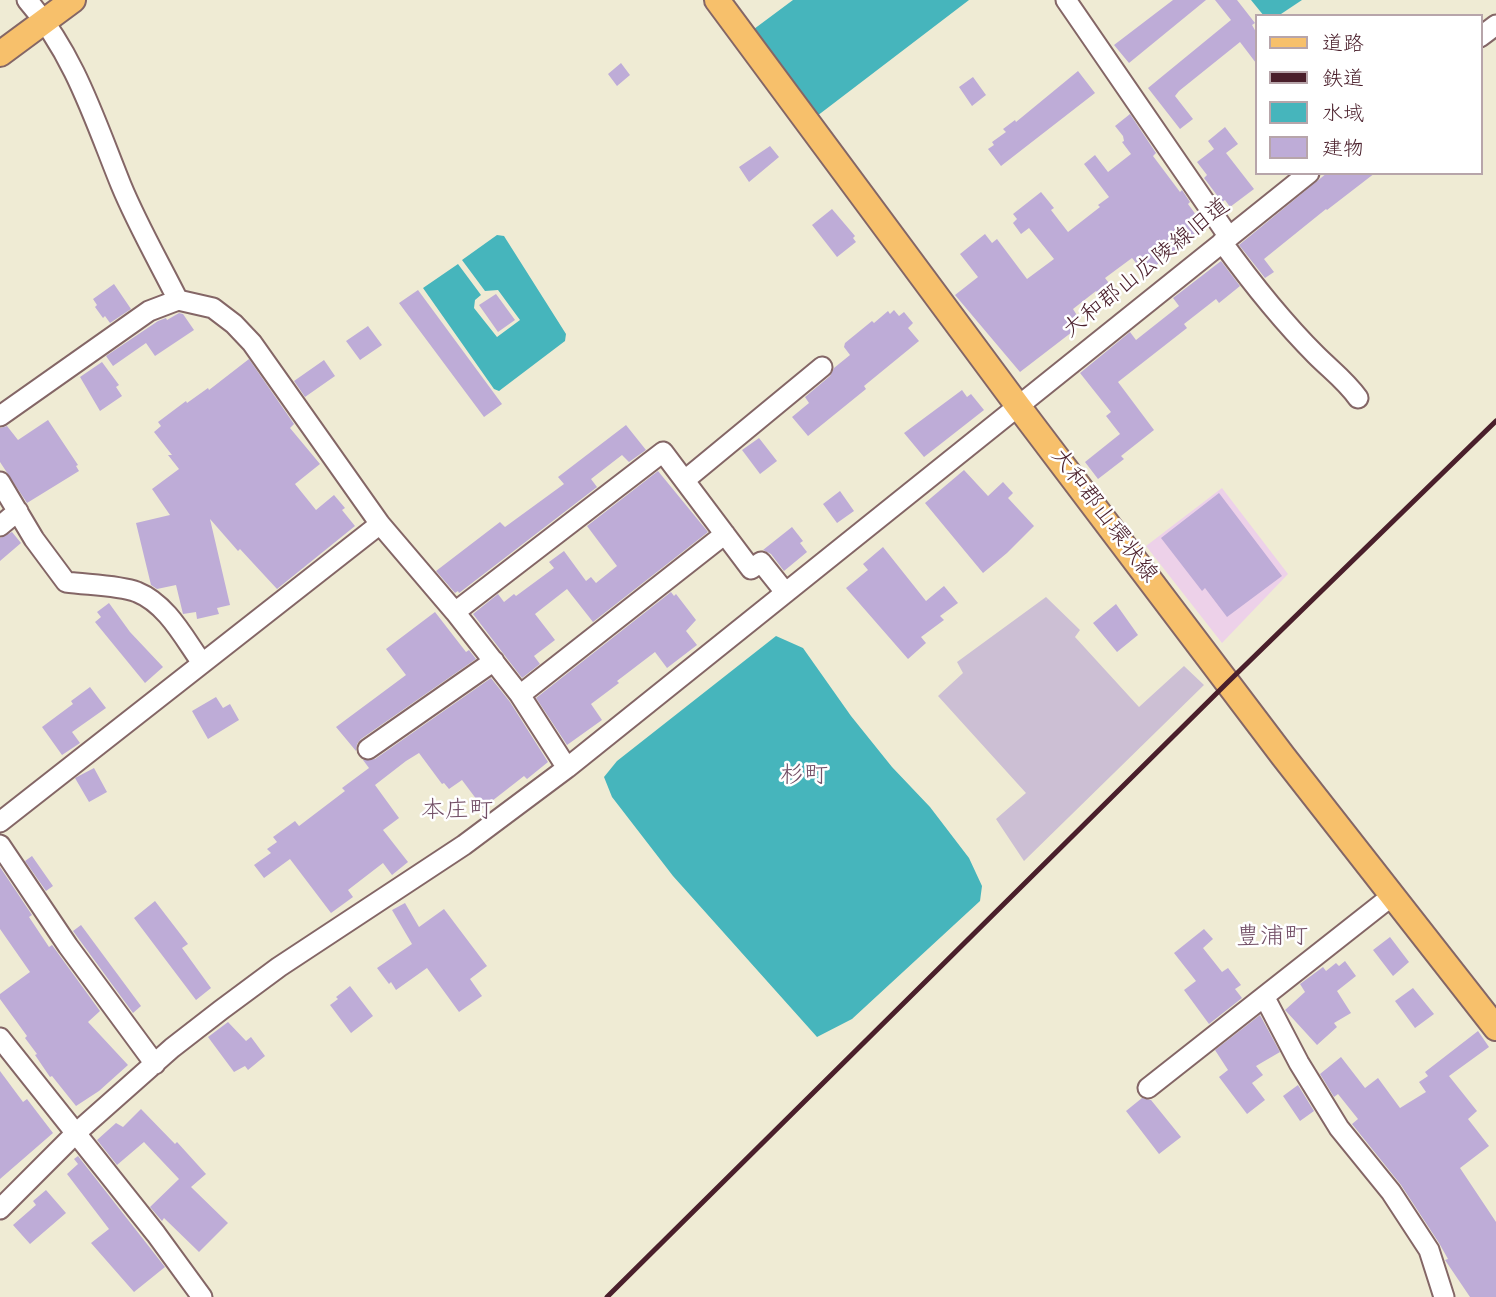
<!DOCTYPE html>
<html>
<head>
<meta charset="utf-8">
<style>
	body { margin:0 }
	#map { position:relative; width:1496px; height:1297px; overflow:hidden; background:#efebd4; font-family:"Gochi Hand","Klee One",sans-serif }
	canvas { display:block }
	.legend { position:absolute; left:1255px; top:14px; width:228px; height:161px; box-sizing:border-box; background:#fff; border:2px solid #b7a5aa; margin:0; padding:9px 12px; list-style:none; font-size:21px; color:#4a1f2b }
	.legend li { display:flex; align-items:center; gap:14px; height:35px }
	.legend b { width:35px; border:2px solid #b7a5aa }
</style>
</head>
<body>
<div id="map">
<canvas width="1496" height="1297"></canvas>
<ul class="legend">
<li><b style="height:9px;background:#f7c06b"></b>道路</li>
<li><b style="height:9px;background:#4a1f2b"></b>鉄道</li>
<li><b style="height:19px;background:#46b5bc"></b>水域</li>
<li><b style="height:19px;background:#beacd7"></b>建物</li>
</ul>
</div>
<script>
const context = document.querySelector('canvas').getContext('2d');
context.lineJoin = 'round';
function fillPath(path, color) { context.fillStyle = color; context.fill(path, 'evenodd'); }
function trace(path, color, width, dash) { context.strokeStyle = color; context.lineWidth = width; context.lineCap = dash ? 'butt' : 'round'; context.setLineDash(dash || []); context.stroke(path); }
function label(font, color, halo, rows, align = 'center') {
  context.font = font + ' "Gochi Hand","Klee One",sans-serif'; context.lineWidth = 5; context.setLineDash([]); context.textBaseline = 'middle'; context.strokeStyle = halo; context.fillStyle = color; for (const [text, x, y, turn = 0] of rows) {
    context.save(); context.translate(x, y); context.rotate((+turn || 0) * Math.PI / 180); context.textAlign = isNaN(turn) ? turn : align; if (halo) context.strokeText(text, 0, 0); context.fillText(text, 0, 0); context.restore();
  }
}
const built = new Path2D(`
	M1222,488L1288,574L1222,643L1146,546Z`);
const industrial = new Path2D(`
	M1046,597L1080,630L1075,637L1139,707L1184,666L1204,685L1024,861L996,819L1026,793L938,696L963,673L957,662Z`);
const water = new Path2D(`
	M793,0H969L817,116L754,29Z
	M1251,0H1302L1278,16H1264Z
	M497,235L504,236L566,334L565,341L499,391L494,389L423,288L458,264L481,295L475,300L474,308L497,337L520,320L498,290L485,291L462,260Z
	M776,636L803,648L851,716L892,767L930,807L969,858L982,886L980,901L852,1019L817,1037L673,876L612,797L604,777L617,761Z`);
const building = new Path2D(`
	M1173,0H1206L1129,63L1114,45Z
	M1215,0H1237L1255,23L1252,25L1256,32V63L1240,42L1179,91L1175,96L1193,119L1180,129L1148,88L1231,20Z
	M621,63L630,75L617,86L608,74Z
	M1078,71L1095,93L1001,166L988,149L994,145L992,142L1006,132L1003,129L1015,120L1016,122Z
	M973,77L986,95L972,106L959,87Z
	M1130,114L1156,153L1153,156L1180,192L1182,190L1190,202L1188,204L1205,227L1145,274L1132,258L1105,278L1118,295L1106,304L1096,291L1073,309L1078,317L1070,329L1072,332L1020,372L955,295L978,277L960,254L985,234L992,243L997,239L1027,279L1054,259L1029,228L1021,234L1013,223L1017,219L1013,214L1041,192L1054,208L1051,210L1068,232L1100,207L1098,205L1109,197L1084,164L1095,155L1108,172L1131,154L1122,142L1124,141L1123,136L1115,126Z
	M1225,127L1238,144L1226,153L1254,189L1230,207L1225,200L1222,202L1204,178L1207,175L1197,162L1214,149L1208,141Z
	M770,146L779,157L749,182L739,167Z
	M1327,173H1375L1327,210L1326,209L1264,259L1274,272L1265,278L1239,245Z
	M832,209L855,236L853,238L856,242L837,257L812,225Z
	M1221,261L1240,286L1219,303L1216,299L1184,324L1187,328L1118,382L1154,430L1121,456L1124,459L1098,479L1085,462L1120,434L1106,416L1111,412L1080,373L1130,332L1136,340L1179,306L1173,298Z
	M114,284L131,309L110,323L105,316L103,318L95,307L97,305L93,299Z
	M418,290L502,404L484,417L399,303Z
	M496,294L515,320L498,332L479,305Z
	M894,310L899,316L904,312L913,323L908,328L919,341L864,386L866,389L808,436L792,417L809,403L805,397L830,376L834,368L850,355L844,347L845,343L872,321L874,323L888,311L890,314Z
	M179,313L183,314L194,330L155,356L146,343L113,366L106,356L158,321L166,318L167,320Z
	M368,326L382,345L360,360L346,341Z
	M249,359L294,424L290,428L320,464L295,484L316,510L334,495L345,508L342,510L355,526L277,589L240,549L238,551L210,519L230,605L217,608L219,614L197,619L196,612L183,614L176,585L157,589L151,585L136,523L170,515L152,489L179,469L168,455H172L154,432L161,426L158,422L186,401L187,403L208,388L209,390Z
	M324,360L335,376L305,397L294,381Z
	M102,362L119,385L116,387L122,396L100,411L80,377Z
	M962,390L967,397L971,394L984,410L924,457L904,433Z
	M48,420L78,465L76,466L79,471L27,503L0,462V428L7,426L18,440Z
	M626,425L646,450L629,462L622,455L591,479L597,487L459,593L458,591L455,593L436,571L500,522L505,527L564,484L558,477Z
	M759,438L777,461L760,474L742,450Z
	M964,470L988,496L1003,482L1013,493L1008,498L1034,526L1007,553L983,573L925,503Z
	M658,471L708,532L593,622L567,589L535,614L555,640L534,656L540,664L522,678L473,614L498,594L504,602L514,594L516,596L554,568L549,562L564,551L586,581L591,577L596,583L617,566L587,526Z
	M840,491L854,511L837,523L823,504Z
	M1219,493L1282,576L1227,617L1205,588L1202,591L1161,538Z
	M792,527L803,541L800,543L807,552L784,571L771,554L763,550Z
	M12,532L21,543L0,561V538Z
	M883,547L926,601L944,586L958,603L940,616L944,620L921,637L926,643L908,659L846,588L868,570L863,564Z
	M671,592L674,596L676,594L696,620L686,631L697,645L667,668L655,652L617,681L619,683L591,704L602,720L567,745L536,698Z
	M109,603L130,632L163,667L145,683L95,622L101,617L97,612Z
	M1116,604L1138,635L1117,652L1093,623Z
	M435,612L466,652L469,650L476,659L361,739L357,744L356,751L336,727L406,675L386,649Z
	M491,678L510,702L548,762L527,779L524,776L483,808L462,780L449,789L444,783L442,784L419,753L406,761L375,785L399,818L383,830L408,862L392,875L383,863L348,890L353,897L331,913L290,859L264,878L254,865L271,853L267,849L277,842L273,837L295,821L299,826L345,791L342,788L369,768L363,760L375,759Z
	M90,687L106,708L72,732L80,743L62,755L42,727L73,704L71,701Z
	M216,697L223,708L230,704L239,720L208,739L192,711Z
	M94,768L107,792L89,802L75,778Z
	M32,856L53,886L46,891L25,861Z
	M0,867L32,915L29,917L49,947L52,945L100,1011L88,1022L128,1065L99,1091L76,1106L52,1076L50,1077L35,1055L37,1054L25,1038L27,1036L0,999V994L30,972L0,929Z
	M155,901L188,944L182,948L211,988L196,1000L134,918Z
	M405,903L419,927L444,909L487,966L470,979L482,996L459,1012L427,968L396,990L391,982L389,984L377,968L412,944L392,910Z
	M81,925L141,1006L133,1013L73,931Z
	M1204,929L1213,939L1203,948L1222,972L1228,968L1241,985L1235,989L1242,998L1209,1024L1184,990L1196,981L1174,953Z
	M1390,937L1409,962L1393,976L1373,950Z
	M1345,961L1356,976L1337,991L1351,1013L1334,1023L1337,1027L1317,1045L1285,1010L1305,992L1300,984L1323,967L1326,971L1336,963L1339,966Z
	M350,986L373,1016L351,1033L330,1005L338,999L336,997Z
	M1413,988L1434,1014L1415,1028L1395,1001Z
	M1260,1015L1280,1052L1256,1066L1263,1075L1252,1083L1265,1100L1247,1114L1219,1077L1228,1070L1215,1050Z
	M228,1022L246,1041L251,1037L265,1056L248,1070L245,1066L234,1072L208,1037Z
	M1478,1031L1489,1047L1449,1076L1477,1111L1468,1119L1489,1146L1460,1168L1496,1222V1297H1470L1445,1260L1448,1259L1439,1243L1401,1185L1352,1124L1358,1119L1338,1094L1334,1097L1320,1074L1341,1057L1365,1088L1378,1078L1400,1108L1426,1092L1419,1082L1428,1076L1425,1072Z
	M0,1071L23,1102L27,1099L53,1133L0,1179Z
	M1298,1085L1314,1111L1300,1121L1283,1096Z
	M1142,1098L1151,1100L1181,1137L1159,1154L1126,1111Z
	M141,1109L175,1144L177,1142L206,1174L191,1187L228,1223L199,1252L164,1218L162,1221L150,1207L179,1179L144,1142L117,1165L97,1140L116,1123L123,1127Z
	M78,1156L165,1267L134,1292L91,1243L109,1229L67,1174L78,1164L74,1159Z
	M46,1190L66,1213L30,1244L13,1225L36,1205L33,1201Z`);
const minor = new Path2D(`
	M27,0C74,53 95,121 121,185C137,224 159,262 178,300
	M1066,0L1229,237
	M1480,37L1496,25
	M1222,242C1251,282 1282,321 1316,355C1331,370 1346,381 1358,398
	M0,416L149,311L178,300L213,308L234,324L252,343L380,524L455,612L520,695L567,768
	M685,480L822,367
	M0,482L34,539L66,582C87,585 118,585 137,592C167,604 184,638 202,663
	M0,526L18,511
	M455,612L663,452L751,569L761,562L785,592
	M520,695L725,534
	M368,749L494,661
	M0,822L380,524
	M0,845L68,946L155,1064
	M1265,998L1299,1063L1339,1128L1391,1192L1429,1250L1444,1297
	M0,1038L156,1234L202,1297
	M1148,1088L1393,895
	M0,1209L76,1133L172,1048L221,1010L279,967L464,845L567,768L1309,173`);
const major = new Path2D(`
	M717,0L1018,406L1283,756L1496,1028
	M0,54L73,0`);
const rail = new Path2D(`
	M607,1297L1227,683L1496,421`);
const streetNames = [
	["大和郡山広陵線旧道",1148,270,-39],
	["大和郡山環状線",1102,517,53]
];
const neighbourhoodNames = [
	["杉町",804,778],
	["本庄町",457,813],
	["豊浦町",1272,939]
];
fillPath(built, '#edd1e9');
fillPath(industrial, '#ccbfd4');
fillPath(water, '#46b5bc');
fillPath(building, '#beacd7');
trace(minor, '#846666', 23);
trace(major, '#846666', 28);
trace(minor, '#fff', 19);
trace(major, '#f7c06b', 24);
trace(rail, '#4a1f2b', 5);
label('23px', '#4a1f2b', '#fff', streetNames);
label('24px', '#735067', '#fff', neighbourhoodNames);
</script>
</body>
</html>
